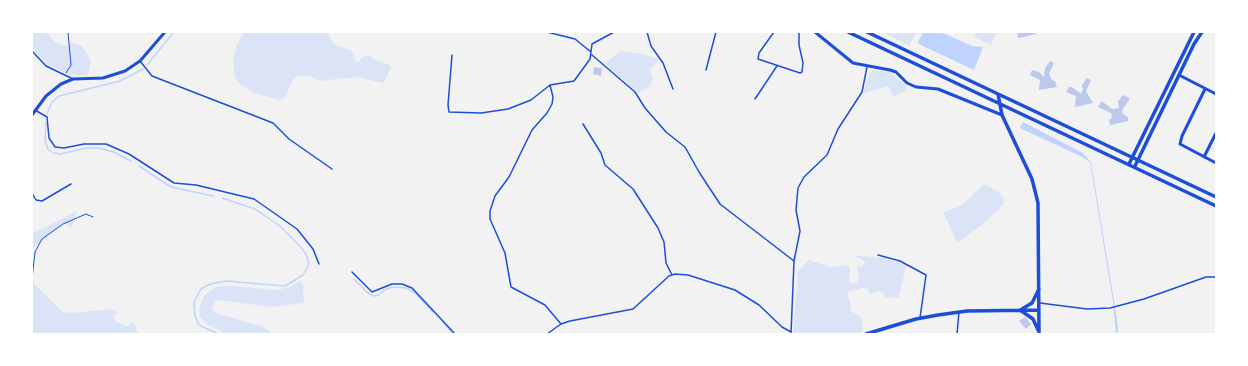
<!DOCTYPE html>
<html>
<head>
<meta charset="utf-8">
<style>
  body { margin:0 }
  #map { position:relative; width:1248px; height:366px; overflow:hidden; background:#f2f2f2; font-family:"Varela Round",sans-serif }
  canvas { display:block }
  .frame { position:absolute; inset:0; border:33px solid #fff; pointer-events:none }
</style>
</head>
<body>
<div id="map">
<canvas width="1248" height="366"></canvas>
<div class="frame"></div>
</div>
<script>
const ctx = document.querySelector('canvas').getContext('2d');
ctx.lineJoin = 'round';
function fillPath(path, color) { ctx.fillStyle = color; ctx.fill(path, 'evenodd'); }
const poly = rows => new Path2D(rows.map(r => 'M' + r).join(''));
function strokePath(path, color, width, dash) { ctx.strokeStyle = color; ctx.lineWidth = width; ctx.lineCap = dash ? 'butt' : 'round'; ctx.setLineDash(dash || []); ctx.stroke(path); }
fillPath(poly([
  [32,32,46,32,55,42,64,46,74,43,82,46,91,61,88,76,69,74,48,65,34,50,32,45],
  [244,32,329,32,329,36,334,44,352,51,356,62,358,62,364,56,369,55,377,61,390,65,391,67,384,83,356,77,320,81,309,76,298,76,293,80,285,97,280,100,276,99,254,93,241,85,235,78,233,59,237,45],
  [882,32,916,32,909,46],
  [976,32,997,32,991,45,974,37],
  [621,51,643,54,658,59,658,62,650,69,653,79,648,88,638,93,607,65,606,62],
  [871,70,890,72,905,85,907,90,894,97,888,86,863,93],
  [984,184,999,192,1004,199,1003,205,982,225,957,243,943,212,961,206],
  [77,211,71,229,68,225,64,224,41,241,33,249,32,253,32,234],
  [852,255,884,258,906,265,899,297,886,298,883,292,879,291,870,294,867,287,849,291,847,294,850,301,851,311,861,317,863,331,853,334,793,334,798,271,809,260,830,267,848,265,850,268,849,280,851,283,857,284,859,278,857,267,863,266,865,263,862,259],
  [32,278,35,285,63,312,71,313,112,309,117,312,113,317,116,322,127,326,134,322,138,334,32,334],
  [300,281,303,285,304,303,271,307,220,300,215,302,212,307,215,313,261,326,274,334,226,334,206,324,199,315,200,306,204,296,216,287,232,286,276,290,290,287]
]), '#dbe4f7');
fillPath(poly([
  [923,32,941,32,972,46,983,47,974,70,919,44,918,42],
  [1023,122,1083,153,1091,162,1117,319,1118,334,1116,334,1113,301,1090,162,1080,156,1020,128]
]), '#bfd3fe');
strokePath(poly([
  [147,65,174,32],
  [47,114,52,102,59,96,120,81,143,69],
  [46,123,45,141,48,149,53,153,60,154,86,148,99,148,114,152,131,161],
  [139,166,171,187,213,196],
  [354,279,368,293,373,296,379,295,384,290,392,287,407,288,415,293,433,312],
  [443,322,453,334],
  [218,334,199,325,195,316,194,302,201,289,210,284,226,281,285,286,303,275,309,264,306,254,300,246,280,226,255,209,222,198]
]), '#bfd3fe', 1.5);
fillPath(poly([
  [1018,32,1036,32,1036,34,1020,38,1017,37],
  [1050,61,1054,63,1049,74,1052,80,1055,81,1057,87,1039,90,1040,80,1030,75,1032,70,1039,72,1044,77,1045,68],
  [594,67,602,68,601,76,593,74],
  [1087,78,1091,80,1086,91,1093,103,1075,107,1076,96,1066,92,1069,87,1072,87,1081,94,1083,89,1082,85],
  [1123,95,1129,98,1129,100,1122,110,1123,114,1128,117,1128,121,1110,125,1109,120,1112,118,1111,113,1098,107,1101,102,1103,102,1112,109,1119,108,1118,101],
  [1025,317,1031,324,1026,329,1019,321]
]), '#bdc9ec');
strokePath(poly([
  [66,73,71,65,68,32],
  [32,279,35,252,42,239,63,224,86,214,93,217]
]), '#1d4ed8', 1);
strokePath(poly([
  [547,32,575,39,591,52],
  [614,32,592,44,590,59,574,81,550,85,553,97,552,104,547,113,532,130,509,177,495,196,490,211,490,219,505,253,511,287,545,305,561,324,570,321,633,309,669,276,675,274,688,275,735,290,759,305,782,327,791,332],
  [647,32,651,46,663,63,673,89],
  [774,32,759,53,758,59,800,73,802,72,803,63,799,45,799,32],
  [32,51,46,66,73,79],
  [452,55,448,105,449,112,481,113,508,109,531,100,550,85],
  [592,55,635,92,645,108,666,132,685,147,699,172,720,204,794,261],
  [140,61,152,76,273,123,289,139,332,169],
  [706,70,716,32],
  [755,99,777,66],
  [35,110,47,117,49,138,55,147,64,148,84,144,106,144,129,154,174,183,196,185,254,199,297,229,313,249,319,264],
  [583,124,601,153,605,165,633,189,658,228,664,242,666,263,672,275],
  [32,193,36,200,42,201,71,184],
  [878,255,900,261,926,275,920,318],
  [352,272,372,292,392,284,402,284,412,288,455,334],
  [1040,303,1087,309,1110,308,1144,299,1206,277,1216,277],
  [547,334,561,324],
  [791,334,794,261,800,231,796,210,798,188,804,177,827,155,838,129,862,92,867,67],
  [957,334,959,312]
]), '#1d4ed8', 1.5);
strokePath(poly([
  [815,32,853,63,890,70,896,72,907,83,916,87,938,89,1002,115],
  [1179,75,1216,94],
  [1205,89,1182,136,1180,144,1216,163],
  [32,115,46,96,61,84,73,79,103,78,125,71,140,61,165,32],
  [1204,157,1216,133]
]), '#1d4ed8', 3);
strokePath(poly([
  [848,32,1216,206],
  [867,32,1216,197],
  [998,94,1002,115,1032,179,1038,203,1039,334],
  [1129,164,1194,32],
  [1135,166,1194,44,1202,32],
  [1022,309,1032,303,1039,289],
  [1020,310,1033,319,1039,332],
  [866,334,916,319,938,315,967,311,1039,310]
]), '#1d4ed8', 3.5);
</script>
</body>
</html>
